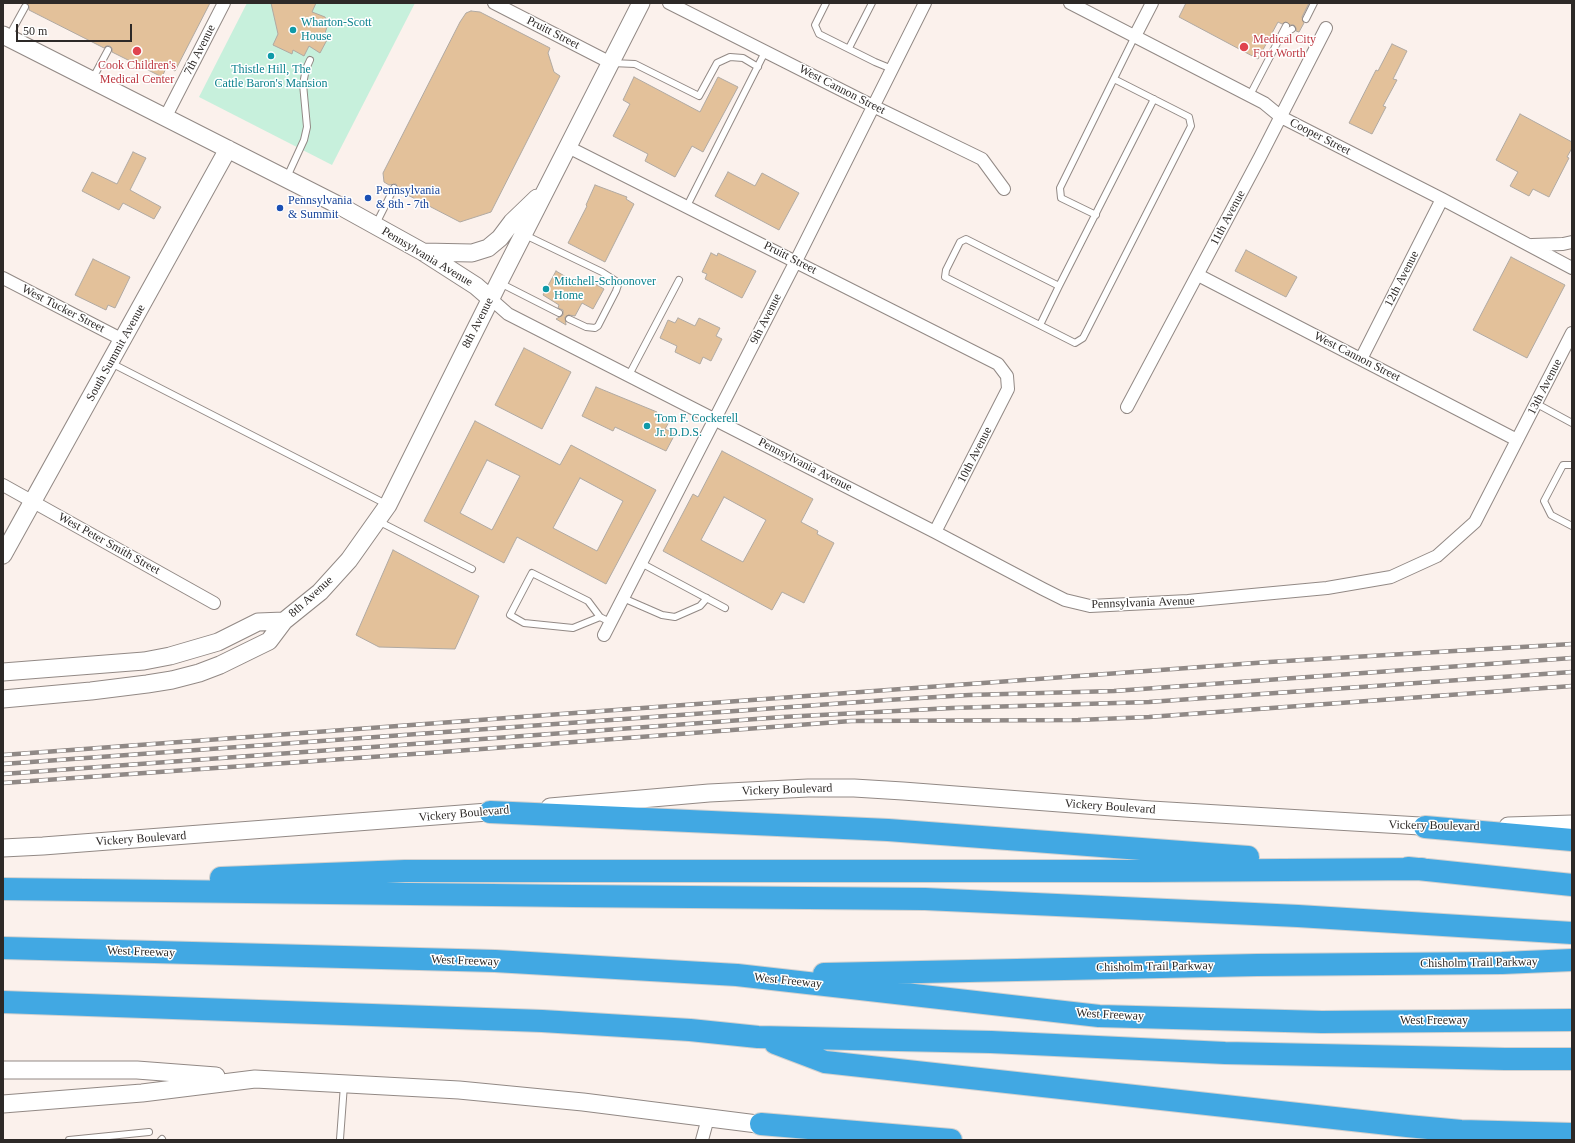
<!DOCTYPE html>
<html>
<head>
<meta charset="utf-8">
<style>
  body { margin:0 }
  #map { position:relative; width:1575px; height:1143px; overflow:hidden; background:#fbf1ec; font-family:Georgia,serif }
  canvas { display:block }
  .frame { position:absolute; inset:0; border:4px solid #2d2927; pointer-events:none }
  .scale { position:absolute; left:16px; top:24px; width:116px; height:18px; box-sizing:border-box; border:2px solid #2d2927; border-top:0; padding-left:5px; font-size:12px; line-height:14px; white-space:nowrap; color:#2d2927; -webkit-text-stroke:3px #fff; paint-order:stroke }
</style>
</head>
<body>
<div id="map">
<canvas width="1575" height="1143"></canvas>
<div class="frame"></div>
<div class="scale">50 m</div>
</div>
<script>
const ctx = document.querySelector('canvas').getContext('2d');
ctx.lineJoin = 'round';
function fillPath(path, color) { ctx.fillStyle = color; ctx.fill(path, 'evenodd'); }
const poly = rows => new Path2D(rows.map(r => 'M' + r).join(''));
function strokePath(path, color, width, dash) { ctx.strokeStyle = color; ctx.lineWidth = width; ctx.lineCap = dash ? 'butt' : 'round'; ctx.setLineDash(dash || []); ctx.stroke(path); }
function drawText(font, color, halo, rows, align = 'center') {
  ctx.font = font + ' Georgia,serif'; ctx.lineWidth = 3; ctx.setLineDash([]); ctx.textBaseline = 'middle'; ctx.strokeStyle = halo; ctx.fillStyle = color; for (const [text, x, y, turn = 0] of rows) {
    ctx.save(); ctx.translate(x, y); ctx.rotate((+turn || 0) * Math.PI / 180); ctx.textAlign = isNaN(turn) ? turn : align; if (halo) ctx.strokeText(text, 0, 0); ctx.fillText(text, 0, 0); ctx.restore();
  }
}
fillPath(poly([
  [247,3,415,3,332,165,199,97]
]), '#c7f0dc');
const building = poly([
  [27,3,210,3,175,71,167,66,162,77,112,52,112,48,110,46,106,46,104,48,29,10,29,7,27,3],
  [271,3,316,3,312,12,325,17,328,24,324,36,328,38,320,53,309,46,304,56,293,50,292,54,273,45,278,34,271,3],
  [1186,3,1309,3,1302,17,1304,23,1299,32,1296,31,1296,28,1294,25,1290,25,1286,22,1282,24,1278,22,1258,59,1179,17,1186,3],
  [471,11,480,12,550,48,548,53,554,72,560,76,491,212,460,222,398,190,396,184,389,185,384,182,383,173,460,22,466,13,471,11],
  [1392,44,1407,51,1393,79,1397,80,1383,106,1386,107,1372,134,1349,123,1376,70,1378,71,1392,44],
  [634,77,700,112,718,77,738,87,703,152,692,146,675,177,645,161,648,154,613,136,630,104,623,100,634,77],
  [1520,114,1572,142,1572,148,1567,157,1569,158,1549,197,1533,189,1529,196,1510,186,1518,172,1496,160,1520,114],
  [133,152,146,158,130,190,161,207,154,219,123,203,119,210,82,191,92,172,117,184,133,152],
  [728,172,755,186,762,173,799,193,779,230,715,196,728,172],
  [595,185,627,197,626,199,634,204,605,262,568,243,587,206,586,205,595,185],
  [1246,250,1297,277,1286,297,1235,271,1246,250],
  [711,253,717,256,718,253,756,271,742,298,705,279,707,274,702,272,711,253],
  [1511,257,1565,285,1527,358,1473,330,1511,257],
  [93,259,130,277,115,308,108,305,106,310,75,295,93,259],
  [556,271,573,281,575,278,588,285,590,281,604,289,593,309,582,303,575,316,569,315,565,317,566,325,556,319,563,315,563,310,558,308,559,305,543,295,556,271],
  [678,318,695,326,699,318,720,328,716,336,722,339,711,361,703,357,700,364,675,352,677,346,660,338,668,320,675,323,678,318],
  [524,348,571,372,542,429,495,405,524,348],
  [596,387,657,412,655,416,669,422,665,429,675,434,666,451,615,427,613,431,582,416,596,387],
  [475,421,560,465,571,445,656,490,606,584,517,537,504,563,424,521,475,421],
  [487,460,520,476,492,530,460,513,487,460],
  [580,478,623,501,597,551,553,528,580,478],
  [722,451,813,499,801,522,818,531,817,534,834,543,804,603,782,592,772,610,663,551,693,494,698,497,722,451],
  [724,497,766,520,743,562,701,540,724,497],
  [393,550,479,596,455,649,379,647,356,635,393,550]
]);
fillPath(building, '#e3c19a');
strokePath(building, '#b0a9a2', 1);
const lane = poly([
  [826,3,815,25,819,34,875,62,892,69],
  [1306,19,1314,3],
  [9,36,25,7],
  [1281,36,1292,29],
  [849,48,872,3],
  [612,63,635,64,699,96,717,63,730,57,743,58,758,67],
  [93,78,108,50],
  [1250,95,1286,26],
  [287,177,304,140,307,127,303,84,306,69,310,60],
  [687,206,765,52],
  [1096,215,1061,198,1060,188,1135,36],
  [376,224,394,188],
  [525,235,602,272,616,281,618,285,616,291,598,326,595,328,586,327,569,319],
  [500,283,559,313],
  [1059,286,966,239,960,242,946,270,945,277,1075,343,1083,338,1191,126,1189,117,1114,79],
  [1040,325,1059,286,1154,99],
  [111,363,386,504],
  [629,375,679,280],
  [1537,404,1572,423],
  [1572,465,1563,465,1544,501,1551,515,1572,526],
  [378,521,472,569],
  [641,563,725,608],
  [623,598,662,615,675,617,700,606,707,598],
  [600,617,573,628,524,623,510,615,532,573,588,601,600,617,610,622],
  [340,1139,344,1085],
  [69,1140,149,1132],
  [161,1140,162,1139]
]);
const street = poly([
  [494,3,611,63],
  [669,3,873,106,982,159,1004,189],
  [1070,3,1264,103,1281,117,1442,199,1572,268],
  [1135,36,1152,3],
  [165,118,224,3],
  [568,147,998,364,1007,376,1008,389,935,532],
  [1532,245,1563,244,1572,242],
  [1198,275,1517,440],
  [3,278,123,340],
  [491,299,508,314,935,532,1043,589,1065,600,1090,606,1188,601,1327,588,1391,577,1437,556,1475,522,1572,333],
  [1361,359,1442,199],
  [1127,407,1260,157,1326,28],
  [3,485,214,603],
  [604,635,796,261,925,3],
  [702,1140,708,1118]
]);
const secondary = poly([
  [3,35,340,206,423,252,476,286,491,299],
  [423,252,472,253,488,248,500,238,512,222,537,198],
  [3,555,228,149],
  [3,672,144,661,170,656,218,642,258,622,284,621],
  [3,699,91,691,147,684,172,680,199,673,220,665,269,641,284,621,320,592,349,560,388,505,499,282,641,3],
  [550,807,709,793,808,788,854,788,903,791,1151,810,1437,827],
  [1508,826,1572,824],
  [3,848,43,846,501,811],
  [3,1070,137,1070,216,1076],
  [3,1104,142,1093,255,1079,459,1090,583,1102,773,1126]
]);
const highway = poly([
  [490,812,888,830,1248,857],
  [1425,827,1572,840],
  [1408,868,1572,885],
  [221,878,405,871,1146,871,1422,869],
  [3,889,573,896,925,899,1298,916,1572,933],
  [3,948,495,961,737,975,1099,1016,1322,1022,1572,1020],
  [824,974,1257,965,1502,963,1572,960],
  [3,1002,542,1021,690,1030,758,1037,991,1042,1225,1053,1505,1059,1572,1059],
  [775,1043,825,1062,1407,1126,1461,1131,1572,1134],
  [761,1124,951,1140]
]);
strokePath(lane, '#928985', 8);
strokePath(street, '#928985', 14);
strokePath(secondary, '#928985', 19);
strokePath(highway, '#d1d0cf', 24);
strokePath(lane, '#fff', 6);
strokePath(street, '#fff', 12);
strokePath(secondary, '#fff', 17);
strokePath(highway, '#41a8e3', 22);
const rail = poly([
  [3,755,1269,662,1572,644],
  [3,764,887,700,969,695,1114,691,1572,658],
  [3,774,783,717,952,708,1149,702,1572,672],
  [3,783,442,752,851,721,1078,720,1149,717,1572,686]
]);
strokePath(rail, '#908986', 4.5);
strokePath(rail, '#fff', 3, [9]);
for (const [x, y, r, color] of [
  [293,30,4,"#0f9aa8"],
  [1244,47,5,"#e0444e"],
  [137,51,5,"#e0444e"],
  [271,56,4,"#0f9aa8"],
  [368,198,4,"#1a4fb4"],
  [280,208,4,"#1a4fb4"],
  [546,289,4,"#0f9aa8"],
  [647,426,4,"#0f9aa8"]
]) { const dot = new Path2D(); dot.arc(x, y, r, 0, 2 * Math.PI); ctx.fillStyle = color; ctx.fill(dot); strokePath(dot, '#fff', 1.5); }
drawText('12px', '#0d838f', '#fff', [
  ["Wharton-Scott",301,23],
  ["House",301,37],
  ["Thistle Hill, The",271,70,"center"],
  ["Cattle Baron's Mansion",271,84,"center"],
  ["Mitchell-Schoonover",554,282],
  ["Home",554,296],
  ["Tom F. Cockerell",655,419],
  ["Jr. D.D.S.",655,433]
], 'left');
drawText('12px', '#2d2927', '#fff', [
  ["Pruitt Street",553,33,27],
  ["7th Avenue",200,50,-63],
  ["West Cannon Street",842,90,27],
  ["Cooper Street",1320,137,27],
  ["11th Avenue",1228,218,-62],
  ["Pennsylvania Avenue",427,257,31],
  ["Pruitt Street",790,258,27],
  ["12th Avenue",1402,279,-63],
  ["West Tucker Street",63,309,27],
  ["9th Avenue",766,319,-63],
  ["8th Avenue",478,323,-63],
  ["South Summit Avenue",116,353,-61],
  ["West Cannon Street",1357,357,27],
  ["13th Avenue",1545,387,-63],
  ["10th Avenue",975,455,-63],
  ["Pennsylvania Avenue",805,465,27],
  ["West Peter Smith Street",109,544,29],
  ["8th Avenue",311,597,-42],
  ["Pennsylvania Avenue",1143,603,-2],
  ["Vickery Boulevard",787,790,-2],
  ["Vickery Boulevard",1110,807,4],
  ["Vickery Boulevard",464,814,-5],
  ["Vickery Boulevard",1434,826,1],
  ["Vickery Boulevard",141,839,-4],
  ["West Freeway",141,952,2],
  ["West Freeway",465,961,2],
  ["Chisholm Trail Parkway",1479,963,-1],
  ["Chisholm Trail Parkway",1155,967,-1],
  ["West Freeway",788,981,6],
  ["West Freeway",1110,1015,3],
  ["West Freeway",1434,1021]
]);
drawText('12px', '#be3a42', '#fff', [
  ["Medical City",1253,40],
  ["Fort Worth",1253,54],
  ["Cook Children's",137,66,"center"],
  ["Medical Center",137,80,"center"]
], 'left');
drawText('12px', '#164399', '#fff', [
  ["Pennsylvania",376,191],
  ["& 8th - 7th",376,205],
  ["Pennsylvania",288,201],
  ["& Summit",288,215]
], 'left');
</script>
</body>
</html>
